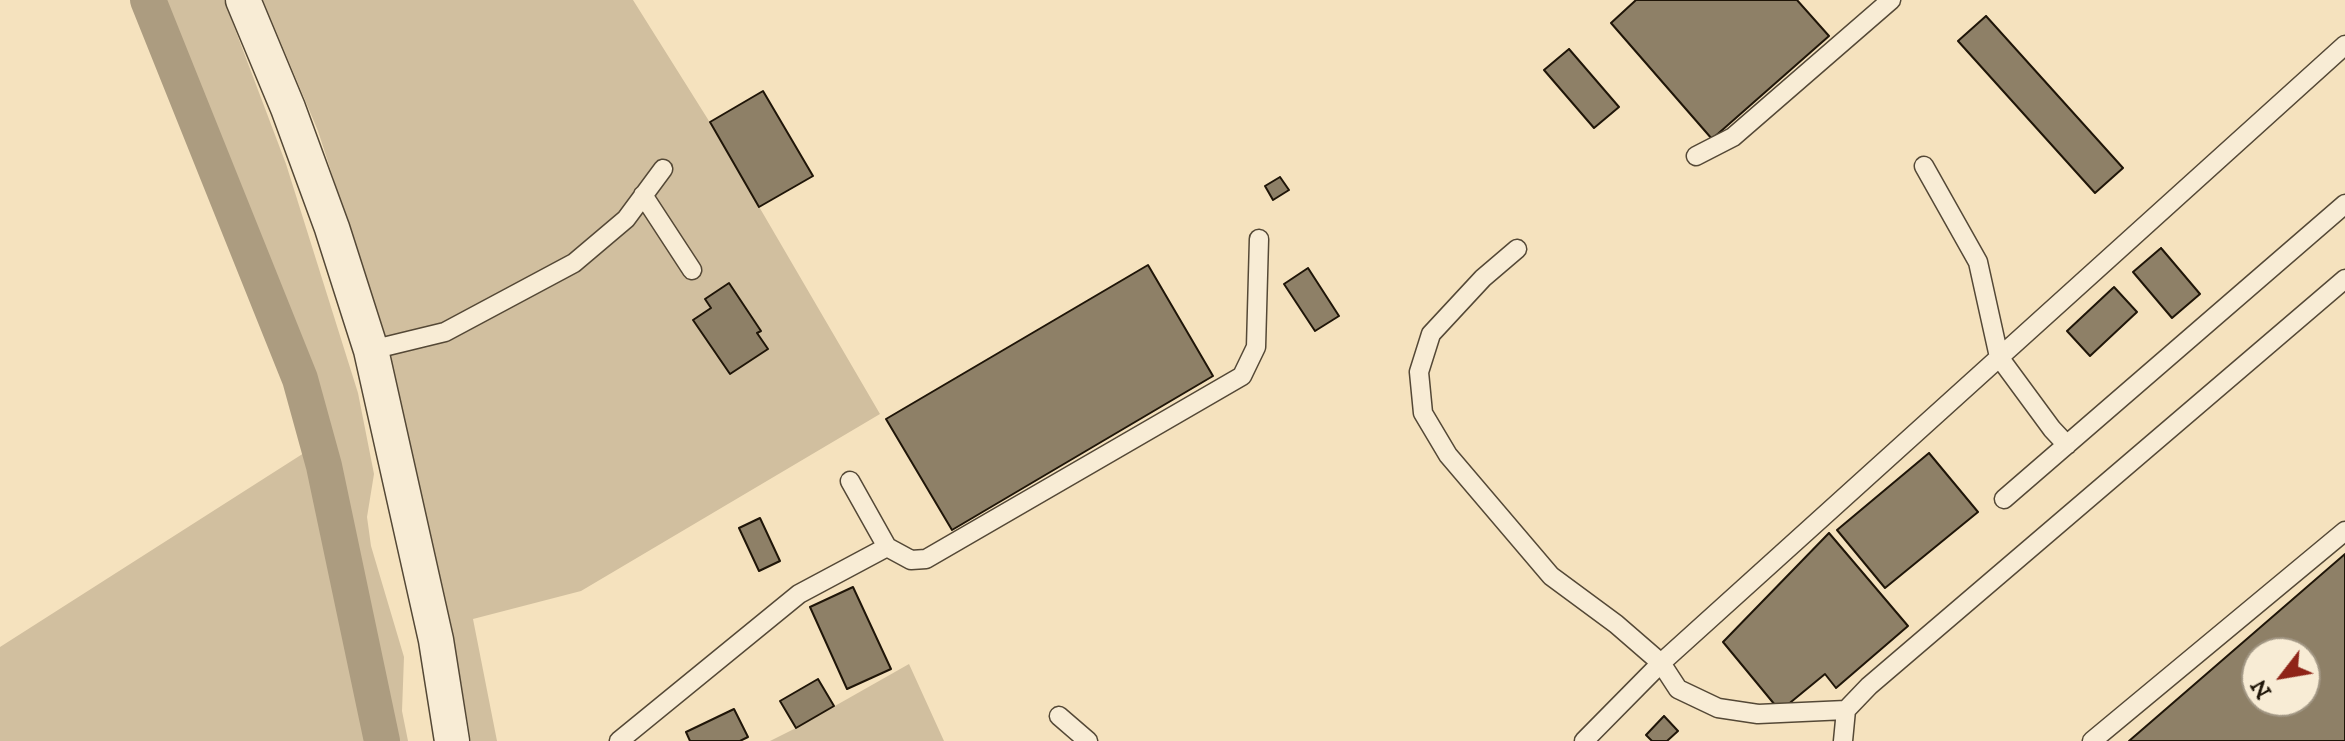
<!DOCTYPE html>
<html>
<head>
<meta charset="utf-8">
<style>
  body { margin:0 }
  #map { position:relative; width:2345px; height:741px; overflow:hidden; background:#f5e2be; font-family:"IM FELL DW Pica",serif }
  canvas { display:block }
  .north { position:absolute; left:2241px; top:637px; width:80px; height:80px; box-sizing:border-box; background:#f8ecd5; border:2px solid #a19683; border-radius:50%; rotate:239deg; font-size:22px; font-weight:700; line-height:32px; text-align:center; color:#1f1508 }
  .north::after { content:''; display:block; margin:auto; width:28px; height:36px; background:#8f2418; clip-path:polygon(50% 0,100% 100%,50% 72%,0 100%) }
</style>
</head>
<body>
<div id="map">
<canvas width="2345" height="741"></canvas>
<div class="north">N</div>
</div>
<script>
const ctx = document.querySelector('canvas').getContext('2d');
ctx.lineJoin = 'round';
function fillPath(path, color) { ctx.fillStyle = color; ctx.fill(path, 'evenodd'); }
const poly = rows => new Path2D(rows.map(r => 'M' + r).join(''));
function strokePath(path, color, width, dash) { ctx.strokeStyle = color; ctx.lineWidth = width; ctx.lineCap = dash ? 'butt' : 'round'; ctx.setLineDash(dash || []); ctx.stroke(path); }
fillPath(poly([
  [163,0,224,0,286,164,358,393,374,474,367,517,371,546,404,657,402,711,408,741,392,741,314,378],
  [263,0,633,0,709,121,880,414,581,591,473,619,497,741,471,741,451,624,387,344,318,131],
  [304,453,373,741,0,741,0,647],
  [909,664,944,741,770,741,796,728]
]), '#d1bf9f');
strokePath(poly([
  [148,0,300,379,324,466,382,741]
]), '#ac9c80', 36);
const building = poly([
  [1636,0,1797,0,1829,36,1712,139,1611,23,1636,0],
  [1986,16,2123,168,2095,193,1958,41,1986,16],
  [1569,49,1619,107,1594,128,1544,70,1569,49],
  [763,91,813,176,759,207,710,122,763,91],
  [1280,177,1289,190,1273,200,1265,186,1280,177],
  [2161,248,2200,294,2172,318,2133,272,2161,248],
  [1148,265,1213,376,952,530,886,419,1148,265],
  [1308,268,1339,316,1315,331,1284,284,1308,268],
  [729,283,761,331,757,333,768,349,730,374,693,320,711,308,705,299,729,283],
  [2114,287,2137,312,2090,356,2067,331,2114,287],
  [1929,453,1978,512,1885,588,1837,530,1929,453],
  [760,518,780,561,759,571,739,528,760,518],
  [1829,533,1908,626,1836,688,1825,674,1780,711,1723,642,1829,533],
  [2345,554,2345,741,2129,741,2345,554],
  [2257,653,2305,653,2305,701,2257,701,2257,653],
  [853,587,891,669,847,689,810,607,853,587],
  [818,679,834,706,796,728,780,701,818,679],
  [734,709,748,737,740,741,690,741,686,732,734,709],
  [1664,716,1678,731,1667,741,1652,741,1646,735,1664,716]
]);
fillPath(building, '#8e8067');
strokePath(building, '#1f1508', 2);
const service = poly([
  [1696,156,1733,137,1891,0],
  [1924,166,1978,262,1999,357,2052,429,2067,445],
  [643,195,692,270],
  [1517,249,1483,278,1431,334,1419,372,1423,413,1448,455,1551,576,1616,624,1661,663,1678,689,1718,708,1758,714,1846,710],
  [371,350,445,332,574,263,626,219,663,169],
  [850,481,887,547,911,560,926,559,1242,376,1256,347,1259,239],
  [2004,499,2345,204],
  [1059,716,1088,741],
  [619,741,799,594,887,547],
  [1584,741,1661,663,2345,45],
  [1843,741,1846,710,1869,686,2345,279],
  [2092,741,2345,531]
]);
const minor = poly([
  [243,0,288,108,332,228,371,350,436,640,452,741]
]);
strokePath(service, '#544836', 21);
strokePath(minor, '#544836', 37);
strokePath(service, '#f8ecd5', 18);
strokePath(minor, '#f8ecd5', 34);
</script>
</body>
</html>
